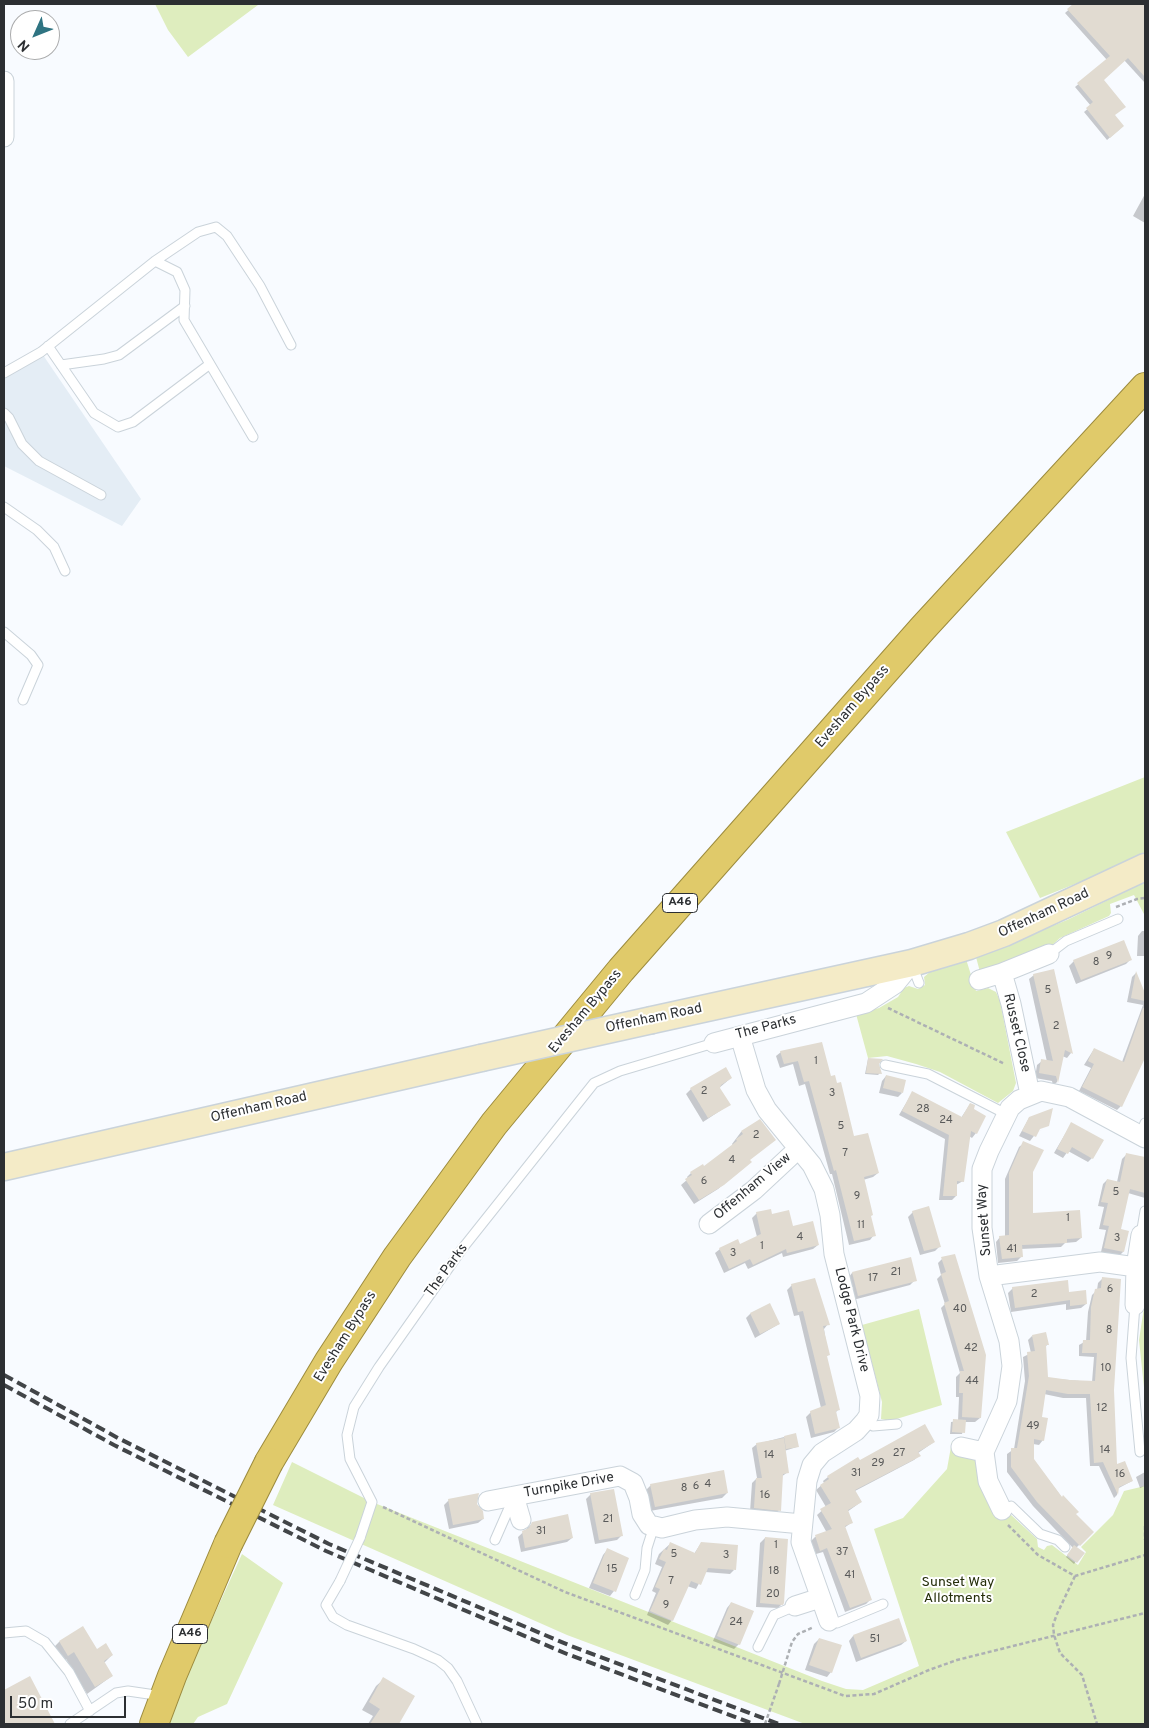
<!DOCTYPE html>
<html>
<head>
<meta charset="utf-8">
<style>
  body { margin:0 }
  #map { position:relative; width:1149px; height:1728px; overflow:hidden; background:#f8fbff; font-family:Overpass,sans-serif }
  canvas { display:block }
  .frame { position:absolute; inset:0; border:5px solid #2c2f32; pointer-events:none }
  .north { position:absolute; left:10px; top:10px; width:50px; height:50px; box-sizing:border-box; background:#fff; border:1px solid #abacad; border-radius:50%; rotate:226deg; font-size:14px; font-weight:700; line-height:20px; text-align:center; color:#2c2f32 }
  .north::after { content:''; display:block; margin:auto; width:18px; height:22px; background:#2f7482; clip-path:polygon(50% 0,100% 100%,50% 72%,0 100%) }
  .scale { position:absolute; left:10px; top:1696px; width:116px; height:22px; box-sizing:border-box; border:2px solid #2c2f32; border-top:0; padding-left:6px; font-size:15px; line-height:18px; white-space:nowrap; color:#2c2f32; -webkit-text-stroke:4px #fff; paint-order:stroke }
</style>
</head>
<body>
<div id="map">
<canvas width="1149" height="1728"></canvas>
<div class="frame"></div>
<div class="north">N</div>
<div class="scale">50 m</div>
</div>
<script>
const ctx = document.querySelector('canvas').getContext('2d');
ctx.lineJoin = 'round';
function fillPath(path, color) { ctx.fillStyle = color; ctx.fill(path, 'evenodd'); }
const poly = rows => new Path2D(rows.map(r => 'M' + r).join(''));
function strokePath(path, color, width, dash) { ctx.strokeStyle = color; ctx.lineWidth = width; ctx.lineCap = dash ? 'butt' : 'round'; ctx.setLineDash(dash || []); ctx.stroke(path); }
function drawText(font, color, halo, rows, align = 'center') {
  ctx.font = font + ' Overpass,sans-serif'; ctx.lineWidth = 4; ctx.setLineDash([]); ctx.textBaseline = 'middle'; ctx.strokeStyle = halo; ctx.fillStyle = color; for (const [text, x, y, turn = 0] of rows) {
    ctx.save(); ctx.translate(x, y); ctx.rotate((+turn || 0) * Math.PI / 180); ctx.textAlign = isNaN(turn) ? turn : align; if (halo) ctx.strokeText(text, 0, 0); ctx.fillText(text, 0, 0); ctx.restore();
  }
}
fillPath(poly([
  [43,355,141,499,122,526,4,466,4,377]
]), '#e4edf5');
fillPath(poly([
  [155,4,258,4,258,5,188,57,168,30],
  [1145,777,1145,856,1040,898,1006,832],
  [1145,882,1145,916,1134,895,1110,904,1111,913,1109,916,1060,938,1050,947,980,972,976,957,1067,920],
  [966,959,976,991,988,988,996,992,1000,1001,1016,1083,1013,1091,998,1103,940,1072,916,1064,887,1056,868,1058,856,1014,879,1008,898,997,904,988,909,986,918,989,925,985,924,977,931,971],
  [1145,1301,1145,1397,1139,1340],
  [919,1309,942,1405,890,1421,881,1419,882,1402,862,1325],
  [952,1441,959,1454,973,1457,978,1462,983,1489,997,1519,1010,1514,1037,1539,1038,1547,1044,1550,1047,1546,1052,1545,1078,1565,1086,1552,1081,1547,1113,1515,1124,1491,1145,1486,1145,1724,805,1724,567,1635,273,1505,292,1462,372,1502,822,1681,846,1689,863,1690,919,1666,874,1529,903,1518,947,1469],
  [242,1554,283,1583,227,1704,198,1717,193,1724,168,1724,173,1705]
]), '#deedbe');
fillPath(poly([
  [1075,4,1145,4,1145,83,1124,60,1102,80,1120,129,1107,140,1084,112,1091,106,1075,87,1107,60,1065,13],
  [1145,194,1145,223,1133,216],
  [1142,931,1145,931,1145,956,1137,956,1138,936],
  [1130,960,1126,964,1076,984,1069,966,1074,961],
  [1053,970,1071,1053,1067,1058,1062,1056,1057,1082,1053,1086,1052,1081,1035,1078,1037,1065,1042,1061,1047,1062,1029,979,1034,975],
  [1136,973,1145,997,1145,1060,1143,1059,1121,1106,1117,1110,1079,1091,1091,1068,1084,1065,1094,1049,1122,1062,1143,1005,1127,1002,1132,977],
  [781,1052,830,1078,853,1138,878,1173,873,1177,863,1180,874,1235,870,1240,849,1245,832,1174,830,1174,805,1084,799,1086,793,1064,780,1068,776,1056],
  [868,1059,877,1064,880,1073,878,1075,865,1074],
  [886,1076,902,1093,898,1097,879,1093,882,1081],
  [731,1078,719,1088,729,1105,703,1122,686,1094,691,1089],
  [912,1093,961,1118,970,1104,976,1133,972,1138,969,1136,963,1181,956,1185,956,1196,952,1200,939,1200,945,1139,899,1115],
  [1029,1118,1048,1125,1034,1131,1035,1133,1044,1129,1037,1132,1030,1141,1019,1136],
  [760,1121,745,1167,718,1189,694,1204,681,1185,688,1179,687,1177,691,1173,703,1168,733,1146,732,1144,741,1132],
  [1071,1124,1092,1158,1088,1162,1068,1151,1063,1158,1054,1153],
  [1024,1143,1032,1172,1032,1215,1081,1238,1076,1242,1065,1243,1061,1247,1021,1249,1022,1256,1017,1261,998,1263,996,1242,1000,1237,1005,1237,1005,1179,1019,1147],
  [1126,1155,1139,1178,1145,1179,1145,1198,1128,1193,1119,1230,1123,1252,1119,1256,1101,1252,1106,1230,1099,1229,1104,1207,1098,1206,1103,1184,1107,1180,1117,1182,1122,1159],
  [913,1212,940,1246,935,1251,920,1255,908,1217],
  [757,1213,771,1216,818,1245,813,1249,783,1257,782,1253,748,1269,745,1263,724,1273,715,1253,720,1249,740,1245,757,1237,752,1218],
  [954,1255,980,1418,975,1422,965,1422,962,1434,950,1434,951,1422,958,1421,959,1397,956,1397,956,1377,960,1373,941,1308,945,1304,937,1279,941,1275,938,1263,942,1259],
  [852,1273,915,1280,910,1285,853,1300,848,1278],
  [1102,1279,1116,1466,1132,1481,1117,1489,1117,1495,1114,1498,1099,1466,1090,1466,1086,1398,1063,1398,1044,1394,1040,1418,1043,1440,1039,1445,1033,1444,1033,1459,1075,1515,1092,1532,1076,1548,1083,1553,1074,1564,1066,1557,1073,1548,1033,1506,1007,1472,1007,1454,1014,1449,1025,1381,1023,1357,1031,1353,1028,1340,1032,1336,1048,1344,1045,1347,1047,1378,1092,1382,1094,1357,1079,1356,1079,1345,1086,1341,1088,1312,1092,1295,1097,1290,1098,1283],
  [792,1285,828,1324,824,1329,828,1355,826,1357,839,1409,835,1413,839,1427,834,1432,811,1438,806,1417,811,1412,821,1408,799,1315,794,1316,787,1290],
  [1013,1288,1068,1293,1086,1304,1081,1308,1066,1310,1066,1304,1011,1312,1008,1293],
  [770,1305,779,1324,755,1338,746,1318,750,1314],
  [784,1437,797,1447,784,1451,788,1472,781,1477,779,1510,775,1515,750,1512,752,1483,757,1478,752,1448,757,1444],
  [934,1442,918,1453,919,1456,914,1460,855,1491,861,1502,847,1512,851,1523,844,1528,871,1599,866,1604,845,1612,823,1552,816,1554,811,1541,815,1537,827,1533,817,1515,826,1507,816,1490,824,1483,823,1481,828,1477,858,1459,860,1462],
  [1145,1472,1145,1486,1140,1488,1136,1477],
  [651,1485,727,1493,722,1498,650,1511,646,1490],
  [591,1494,622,1535,617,1540,595,1544,586,1499],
  [449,1500,476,1504,483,1519,478,1523,449,1529,444,1505],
  [533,1523,572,1538,567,1542,521,1552,518,1537],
  [765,1538,783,1603,778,1608,756,1607,760,1543],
  [671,1543,694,1554,701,1543,734,1570,730,1574,705,1572,696,1589,687,1586,672,1620,668,1625,647,1615,656,1593,652,1591,662,1567,655,1564,659,1554],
  [607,1550,614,1591,610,1596,589,1588,603,1555],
  [731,1603,739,1644,734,1649,713,1641,727,1608],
  [898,1620,906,1641,901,1645,856,1662,849,1641,853,1636],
  [83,1628,96,1650,112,1655,104,1663,112,1676,87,1694,66,1659,60,1663,52,1649,59,1642],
  [819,1639,831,1672,827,1677,805,1670,814,1644],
  [29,1678,54,1724,4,1724,4,1691],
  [384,1679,414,1697,397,1724,368,1724,373,1716,362,1710,376,1686]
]), '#0003');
fillPath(poly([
  [1073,4,1145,4,1145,77,1128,58,1104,80,1126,107,1115,115,1124,126,1110,138,1086,108,1093,102,1077,83,1110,56,1067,9],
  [1124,940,1132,960,1081,980,1073,960],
  [1054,969,1073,1054,1065,1050,1058,1083,1056,1076,1039,1073,1041,1059,1053,1061,1033,974],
  [1136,971,1145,993,1145,1001,1131,998],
  [1143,1008,1145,1008,1145,1058,1122,1107,1082,1087,1094,1064,1088,1061,1094,1048,1124,1062],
  [822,1042,831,1076,835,1075,837,1083,841,1082,854,1136,868,1133,879,1173,864,1177,873,1215,871,1216,876,1236,854,1241,836,1170,834,1171,809,1081,804,1082,798,1061,784,1064,780,1051],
  [868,1058,883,1059,879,1064,882,1074,866,1073],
  [726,1067,732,1078,721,1085,720,1088,731,1105,708,1118,690,1088],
  [886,1075,906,1080,903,1093,883,1088],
  [912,1091,962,1117,970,1103,975,1105,974,1109,986,1116,977,1134,971,1131,964,1182,957,1181,957,1196,943,1196,949,1135,902,1111],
  [1053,1108,1049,1126,1040,1129,1036,1137,1022,1131,1029,1117],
  [760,1119,776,1140,750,1160,752,1162,724,1185,699,1200,685,1179,692,1175,690,1172,703,1164,704,1166,737,1141,736,1139,743,1134,741,1131],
  [1071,1122,1104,1140,1093,1159,1072,1147,1068,1154,1057,1149],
  [1023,1141,1044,1150,1033,1172,1033,1213,1080,1210,1082,1238,1067,1239,1067,1243,1022,1245,1023,1257,1002,1259,999,1236,1009,1235,1009,1173],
  [1126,1153,1145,1157,1145,1193,1130,1189,1121,1229,1129,1231,1124,1252,1104,1248,1109,1226,1103,1225,1108,1203,1101,1202,1107,1179,1120,1182],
  [929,1206,941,1247,924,1251,912,1211],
  [771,1209,772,1214,789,1210,793,1226,813,1221,819,1245,787,1253,786,1249,753,1265,750,1259,729,1269,719,1248,738,1239,740,1244,761,1234,756,1212],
  [955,1254,986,1355,981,1418,962,1417,963,1393,959,1393,960,1371,964,1371,944,1303,949,1301,941,1274,946,1272,941,1257],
  [911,1257,917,1281,858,1296,852,1272],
  [1102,1277,1121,1279,1114,1390,1117,1464,1125,1461,1133,1481,1119,1487,1118,1495,1103,1462,1094,1463,1090,1394,1068,1394,1046,1390,1042,1417,1048,1418,1044,1441,1034,1439,1034,1459,1062,1497,1063,1495,1079,1512,1076,1514,1094,1532,1080,1546,1037,1502,1011,1467,1011,1448,1017,1448,1019,1437,1029,1376,1027,1352,1035,1351,1032,1335,1046,1332,1049,1345,1046,1345,1048,1377,1070,1380,1095,1381,1097,1353,1082,1353,1083,1340,1090,1340,1091,1307,1095,1289,1101,1288],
  [815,1278,830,1325,823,1326,830,1355,827,1356,840,1410,836,1411,840,1428,815,1434,810,1411,826,1405,803,1311,798,1312,791,1284],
  [1068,1280,1069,1292,1086,1290,1087,1304,1070,1306,1070,1300,1015,1308,1012,1287],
  [770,1303,780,1324,760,1334,750,1313],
  [953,1419,966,1420,965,1433,952,1432],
  [925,1424,935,1442,918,1452,921,1456,855,1490,862,1502,848,1510,853,1523,845,1526,872,1600,850,1608,827,1548,820,1551,815,1535,832,1529,820,1509,831,1503,820,1485,829,1479,827,1476,858,1457,860,1460],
  [796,1433,799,1447,786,1449,784,1436],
  [784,1438,789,1473,783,1474,781,1511,754,1508,756,1478,762,1478,756,1443],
  [724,1470,728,1493,655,1507,650,1484],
  [614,1489,623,1536,599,1540,590,1493],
  [479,1493,477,1504,483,1511,484,1519,453,1525,448,1499],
  [568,1514,573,1538,525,1548,522,1531,529,1528,532,1522],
  [765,1537,788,1539,784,1603,783,1605,760,1603],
  [670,1542,695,1553,701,1542,738,1545,736,1570,708,1568,701,1585,691,1581,673,1621,650,1611,660,1589,655,1587,666,1562,659,1559,664,1549,667,1550],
  [1074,1545,1085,1553,1077,1563,1067,1555],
  [607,1548,629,1558,616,1592,593,1583],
  [731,1602,754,1611,740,1645,717,1636],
  [899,1618,907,1641,861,1658,853,1635],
  [83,1626,97,1649,106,1643,113,1655,104,1661,113,1676,95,1687,74,1652,68,1656,59,1641],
  [819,1638,842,1645,832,1673,809,1665],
  [30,1676,55,1724,4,1724,4,1690],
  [383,1677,415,1696,399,1724,370,1724,380,1709,369,1702]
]), '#e1dbd1');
const service = poly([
  [155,261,177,272,185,290,184,320,253,437],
  [48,346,94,413,118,427,133,422,210,364],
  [61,365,104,359,119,355,185,306],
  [4,373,41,352,155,261,198,232,216,227,227,236,260,286,291,345],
  [4,413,9,418,22,444,39,461,101,495],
  [4,507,37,530,54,547,65,571],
  [4,632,31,655,38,665,23,700],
  [1049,954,1066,941,1118,919],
  [912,965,919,983],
  [885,1065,928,1074,1006,1114],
  [1140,1135,1145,1123],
  [1141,1235,1145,1211],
  [1135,1305,1131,1358,1140,1452],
  [865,1421,873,1426,897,1424],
  [1002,1510,1011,1506,1040,1534,1058,1540,1065,1547],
  [360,1538,372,1502,350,1459,347,1435,354,1407,379,1367,462,1249,594,1083,620,1071,714,1043],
  [495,1540,513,1499],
  [340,1581,326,1605,333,1617,347,1625,414,1649,438,1660,448,1668,457,1681,477,1724],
  [635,1595,645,1570,647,1548,654,1526],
  [829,1621,837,1623,883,1604],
  [4,1633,26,1631,45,1642,69,1672,90,1711],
  [758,1647,774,1615,795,1606],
  [70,1724,116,1693,128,1691,162,1696]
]);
const minor = poly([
  [4,81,4,137],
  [1002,973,1049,954],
  [979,980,1002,973,1011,1004,1030,1094],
  [740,1036,756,1090,767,1110,812,1165,824,1189,830,1215,834,1254,870,1396,869,1415,865,1421,856,1431,822,1453,812,1465,807,1481,801,1542,829,1621],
  [714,1043,866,1003,895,984,912,963],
  [709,1224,754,1190,798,1149],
  [989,1276,1100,1262,1136,1267],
  [1135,1305,1136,1267,1141,1235],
  [961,1447,984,1452],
  [514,1496,521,1520],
  [488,1501,620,1476,633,1483,639,1498,642,1514,649,1525,654,1526,662,1528,695,1520,727,1517,802,1524],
  [1002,1510,988,1481,984,1452,1007,1401,1012,1366,1009,1341,989,1276,982,1228,982,1169,989,1151,1010,1108,1019,1100,1041,1091,1069,1097,1145,1138],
  [795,1606,820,1598]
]);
const secondary = poly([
  [652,1020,912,963,969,946,1004,933,1145,867],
  [4,1167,481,1058]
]);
const trunk = poly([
  [269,1462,329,1361,397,1257,494,1124,621,970,923,628,1145,387],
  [154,1724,172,1676,228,1544]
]);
strokePath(service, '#cad3da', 11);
strokePath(minor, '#cad3da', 21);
strokePath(secondary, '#cad3da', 29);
strokePath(trunk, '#9c8b3e', 30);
strokePath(poly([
  [1116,907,1137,899,1145,898],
  [888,1008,1005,1064],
  [383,1507,565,1592,845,1696,874,1694,929,1670,957,1660,1145,1613],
  [1008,1525,1038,1555,1075,1576,1145,1555],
  [1145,1526,1145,1540],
  [1075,1576,1057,1614,1053,1625,1054,1635,1060,1653,1082,1675,1097,1724],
  [779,1684,792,1642,798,1634,814,1627]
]), '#adb0b4', 2.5, [4, 2.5]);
strokePath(service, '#fff', 9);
strokePath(minor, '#fff', 19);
strokePath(secondary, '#f4ebc7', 26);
strokePath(trunk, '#e0ca6a', 28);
strokePath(poly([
  [4,1375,118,1438,329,1544,571,1646,779,1724],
  [4,1385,114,1445,326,1551,567,1654,754,1724]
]), '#424548', 4, [10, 5]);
const serviceBridge = poly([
  [340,1581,360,1538]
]);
const secondaryBridge = poly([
  [481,1058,652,1020]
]);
const trunkBridge = poly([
  [228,1544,269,1462]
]);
strokePath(serviceBridge, '#cad3da', 11, []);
strokePath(secondaryBridge, '#cad3da', 29, []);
strokePath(trunkBridge, '#9c8b3e', 30, []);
strokePath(poly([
  [765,1724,779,1684]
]), '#adb0b4', 2.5, [4, 2.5]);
strokePath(serviceBridge, '#fff', 9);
strokePath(secondaryBridge, '#f4ebc7', 26);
strokePath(trunkBridge, '#e0ca6a', 28);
drawText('11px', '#595a5a', null, [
  ["9",1109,957],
  ["8",1096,963],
  ["5",1048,991],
  ["2",1056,1027],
  ["1",816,1062],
  ["2",704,1092],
  ["3",832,1094],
  ["28",923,1110],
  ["24",946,1121],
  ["5",841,1127],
  ["2",756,1136],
  ["7",845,1154],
  ["4",732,1161],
  ["6",704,1182],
  ["5",1116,1193],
  ["9",857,1197],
  ["1",1068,1219],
  ["11",861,1226],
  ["4",800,1238],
  ["3",1117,1239],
  ["1",762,1247],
  ["41",1012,1250],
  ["3",733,1254],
  ["21",896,1273],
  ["17",873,1279],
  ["6",1110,1290],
  ["2",1034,1295],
  ["40",960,1310],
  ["8",1109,1331],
  ["42",971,1349],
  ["10",1106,1369],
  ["44",972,1382],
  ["12",1102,1409],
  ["49",1033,1427],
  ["14",1105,1451],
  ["27",899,1454],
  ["14",769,1456],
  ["29",878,1464],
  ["31",856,1474],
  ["16",1120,1475],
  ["4",708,1485],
  ["6",696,1487],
  ["8",684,1489],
  ["16",765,1496],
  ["21",608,1520],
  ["31",541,1532],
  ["1",776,1546],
  ["37",842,1553],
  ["5",674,1555],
  ["3",726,1556],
  ["15",612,1570],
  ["18",774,1572],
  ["41",850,1576],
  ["7",671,1582],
  ["20",773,1595],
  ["9",666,1606],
  ["24",736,1623],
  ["51",875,1640]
]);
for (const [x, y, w] of [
  [680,903,35],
  [190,1634,35]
]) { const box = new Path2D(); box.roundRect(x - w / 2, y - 9.5, w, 19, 4); ctx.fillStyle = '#fff'; ctx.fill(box); strokePath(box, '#2c2f32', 1); }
drawText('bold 12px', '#2c2f32', null, [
  ["A46",680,903],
  ["A46",190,1634]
]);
drawText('14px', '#2c2f32', '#fff', [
  ["Evesham Bypass",853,707,-49],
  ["Offenham Road",1044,914,-25],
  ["Evesham Bypass",586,1012,-50],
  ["Offenham Road",654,1019,-12],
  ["The Parks",766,1028,-15],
  ["Russet Close",1016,1033,77],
  ["Offenham Road",259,1108,-13],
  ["Offenham View",753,1187,-40],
  ["Sunset Way",985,1220,-94],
  ["The Parks",447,1271,-54],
  ["Lodge Park Drive",851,1320,76],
  ["Evesham Bypass",346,1337,-58],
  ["Turnpike Drive",569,1486,-10]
]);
drawText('14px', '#252e0a', '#fff', [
  ["Sunset Way",958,1583],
  ["Allotments",958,1599]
]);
</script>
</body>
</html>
